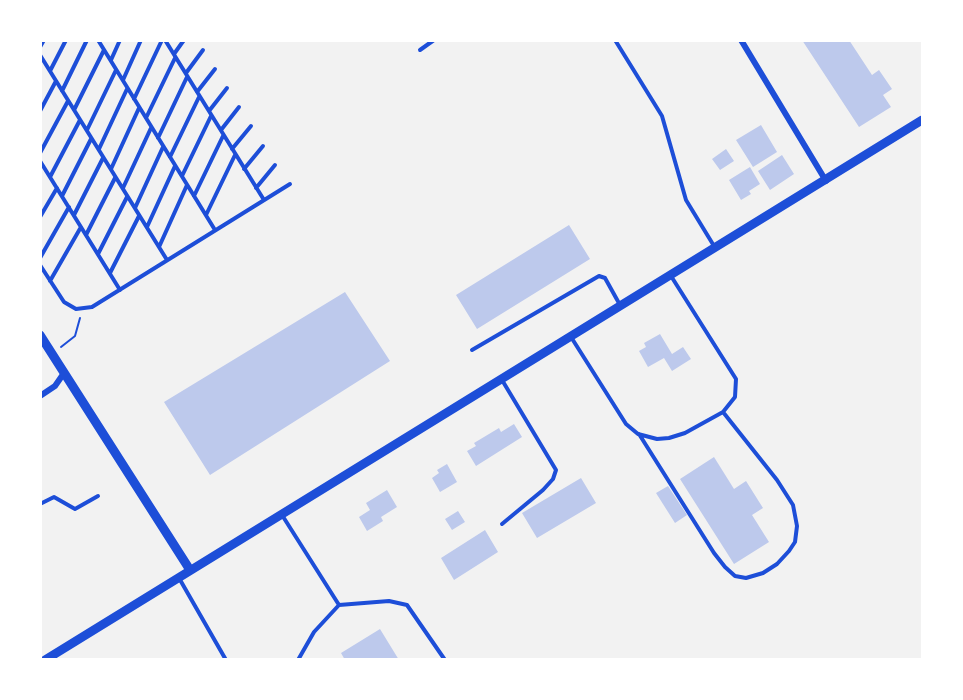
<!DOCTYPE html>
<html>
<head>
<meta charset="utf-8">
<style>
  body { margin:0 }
  #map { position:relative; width:963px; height:700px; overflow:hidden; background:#f2f2f2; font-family:Helvetica,sans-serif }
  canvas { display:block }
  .frame { position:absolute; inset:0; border:42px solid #fff; pointer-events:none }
</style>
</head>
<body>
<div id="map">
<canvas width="963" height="700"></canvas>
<div class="frame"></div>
</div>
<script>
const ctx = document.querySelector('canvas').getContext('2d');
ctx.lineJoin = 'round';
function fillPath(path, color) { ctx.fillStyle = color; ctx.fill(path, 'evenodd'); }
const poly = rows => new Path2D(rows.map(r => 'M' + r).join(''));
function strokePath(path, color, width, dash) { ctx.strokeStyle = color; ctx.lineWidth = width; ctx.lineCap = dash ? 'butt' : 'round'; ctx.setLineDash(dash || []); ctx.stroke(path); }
fillPath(poly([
  [802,40,849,40,872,75,879,70,892,89,883,95,891,107,859,127],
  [761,125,777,152,753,167,736,140],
  [726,149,734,161,720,170,712,159],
  [782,155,794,174,770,190,758,171],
  [750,167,760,184,749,191,751,194,741,200,729,180],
  [569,225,590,259,477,329,456,295],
  [345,292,390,361,210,475,164,402],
  [660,334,672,354,683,347,691,359,672,371,664,358,648,367,639,351,646,347,644,343],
  [514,424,522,437,476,466,467,451,476,446,474,443,499,428,501,432],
  [714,457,734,489,746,481,763,508,752,515,769,542,734,564,680,479],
  [447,464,457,482,440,492,432,478,439,473,437,470],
  [581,478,596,503,537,538,522,513],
  [668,486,687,515,675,523,656,493],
  [387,490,397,507,381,517,383,521,367,531,359,517,370,510,366,503],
  [458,511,465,522,452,530,445,519],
  [485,530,498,552,454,580,441,558],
  [380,629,399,660,345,660,341,653]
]), '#bdc9ec');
strokePath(poly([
  [61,347,75,336,80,318]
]), '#1d4ed8', 2);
strokePath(poly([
  [98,40,215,230],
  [165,40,264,200],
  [615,40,662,116,686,200,714,246],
  [40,47,44,40],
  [420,50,434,40],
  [174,54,184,40],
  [40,55,167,260],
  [111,60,120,40],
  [50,71,66,40],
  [186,73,203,50],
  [123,80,141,40],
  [62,91,87,40],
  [197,92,215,69],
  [134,99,162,40],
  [74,110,104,50],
  [40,111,56,81],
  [209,111,227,88],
  [146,118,175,58],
  [87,130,116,70],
  [221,130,239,107],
  [158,138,187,77],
  [99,149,127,89],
  [232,149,251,126],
  [40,153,68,101],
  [170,157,199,97],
  [40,161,120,290],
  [111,169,139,108],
  [244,169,263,146],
  [182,176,211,116],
  [50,177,80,120],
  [123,188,151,128],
  [256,188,275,165],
  [62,196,91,139],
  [194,196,223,136],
  [135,208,163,147],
  [74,215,103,158],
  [206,215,235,155],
  [40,217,57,188],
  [147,227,175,166],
  [86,235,115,178],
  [159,247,187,185],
  [98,254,127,197],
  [40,258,69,207],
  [40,265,64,302,76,309,92,307,290,184],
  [110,273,139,216],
  [50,281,81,227],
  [571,337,626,424,638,434,657,439,669,438,685,433,723,412,735,397,736,379,671,276],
  [472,350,599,276,605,278,620,305],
  [502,380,556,470,553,479,543,490,502,524],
  [639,434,714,553,725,567,735,576,746,578,763,573,777,564,789,551,795,542,797,526,793,505,777,480,723,412],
  [40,504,54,497,75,509,98,496],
  [282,515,339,605],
  [179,578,226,660],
  [298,660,314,632,339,605,389,601,407,605,445,660]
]), '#1d4ed8', 4);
strokePath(poly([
  [741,40,826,181],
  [40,396,55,386,64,373]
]), '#1d4ed8', 6);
strokePath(poly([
  [40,335,190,570],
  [45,660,922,120]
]), '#1d4ed8', 9);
</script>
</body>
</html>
